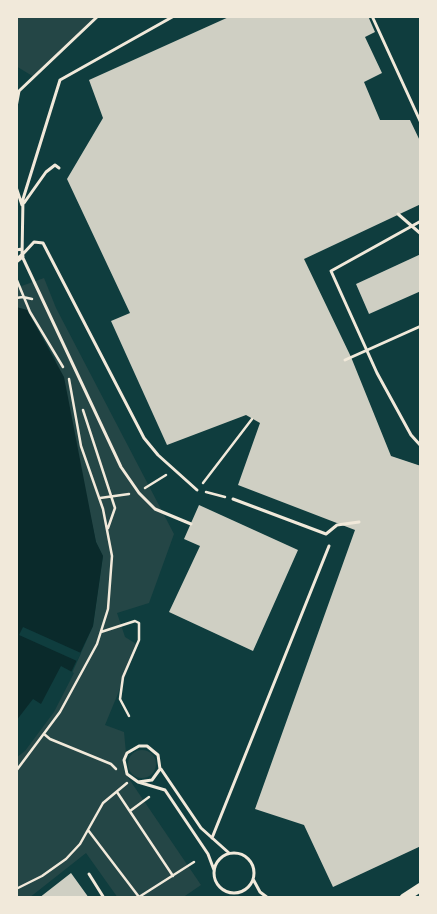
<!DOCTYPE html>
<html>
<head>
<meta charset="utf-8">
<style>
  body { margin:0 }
  #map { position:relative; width:437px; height:914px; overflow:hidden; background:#0f3d3e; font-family:"PT Sans",sans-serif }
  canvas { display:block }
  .frame { position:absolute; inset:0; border:18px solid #f1e9da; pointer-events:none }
</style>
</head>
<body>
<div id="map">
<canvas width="437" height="914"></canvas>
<div class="frame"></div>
</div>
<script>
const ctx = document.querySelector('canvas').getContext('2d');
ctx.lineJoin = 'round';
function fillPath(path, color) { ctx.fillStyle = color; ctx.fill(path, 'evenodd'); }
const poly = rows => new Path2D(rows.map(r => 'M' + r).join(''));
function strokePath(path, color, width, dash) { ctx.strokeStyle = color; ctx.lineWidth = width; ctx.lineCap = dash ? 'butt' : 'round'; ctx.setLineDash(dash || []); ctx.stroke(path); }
fillPath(poly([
  [16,16,98,16,34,77,16,66],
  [44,278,56,308,174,534,149,603,117,613,125,637,138,645,105,725,124,732,126,753,123,766,125,773,201,885,182,898,118,898,86,853,29,898,16,898,16,755,56,704,73,671,93,626,103,556,96,542,55,359,27,310,16,307,16,288],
  '128 764a14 14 0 1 1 28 0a14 14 0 1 1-28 0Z'
]), '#244646');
fillPath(poly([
  [16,307,27,310,64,377,96,542,103,556,93,626,56,704,16,755]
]), '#0a2a2b');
fillPath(poly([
  [23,627,81,653,77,661,19,635],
  [61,666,74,673,54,712,25,751,16,758,16,721,33,699,41,704]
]), '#0f3d3e');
fillPath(poly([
  [231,16,368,16,375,32,365,37,382,73,364,82,380,120,410,120,421,143,421,204,304,259,351,357,391,456,421,466,421,846,333,887,304,825,255,809,355,530,238,485,260,423,246,415,167,445,111,321,130,313,67,179,103,118,89,80],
  [421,254,421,291,369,314,356,284],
  [199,505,298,550,253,651,169,612,200,546,184,539],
  [71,873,89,898,39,898]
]), '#cfcfc3');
strokePath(poly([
  [16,278,30,312,63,367],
  [16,298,23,297,32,299],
  [83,410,115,508,108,528],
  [203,483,252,419],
  [145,488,166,475],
  [206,492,225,497],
  [100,498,129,494],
  [101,632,135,621,139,623,139,640,123,677,120,699,129,716],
  [44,734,50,739,111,764,116,769],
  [16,771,60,712,97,644,108,609,112,556,103,509,81,446,69,379],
  [117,792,173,876],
  [130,811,149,797],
  [88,830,139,897,194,862],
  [16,889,42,876,66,859,80,844,103,803,127,783]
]), '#f1e9da', 2.5);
strokePath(poly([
  [174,16,60,80,23,199,22,256,121,467,139,493,155,509,191,524],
  [372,16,421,123],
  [16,107,19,91,98,16],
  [16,187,22,205],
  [24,203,46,172,55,165,59,168],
  [398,214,421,234],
  [421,221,331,271,377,373,411,435,421,446],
  [16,250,22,249],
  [22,255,34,242,43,243,144,438,158,455,197,490],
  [345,360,421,326],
  [233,499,326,534,337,525,359,522],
  [161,769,201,828,229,853],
  [138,782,152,780,160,769,158,755,147,746,139,746,127,753,124,760,127,774,138,782,165,790,208,854,214,870],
  [212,838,329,546],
  '214 873a20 20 0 1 1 40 0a20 20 0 1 1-40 0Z',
  [89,874,104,898],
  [253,879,260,892,268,898]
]), '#f1e9da', 3);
strokePath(poly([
  [16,261,22,256]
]), '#f1e9da', 5);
strokePath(poly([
  [404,898,421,887]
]), '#f1e9da', 9);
</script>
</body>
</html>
